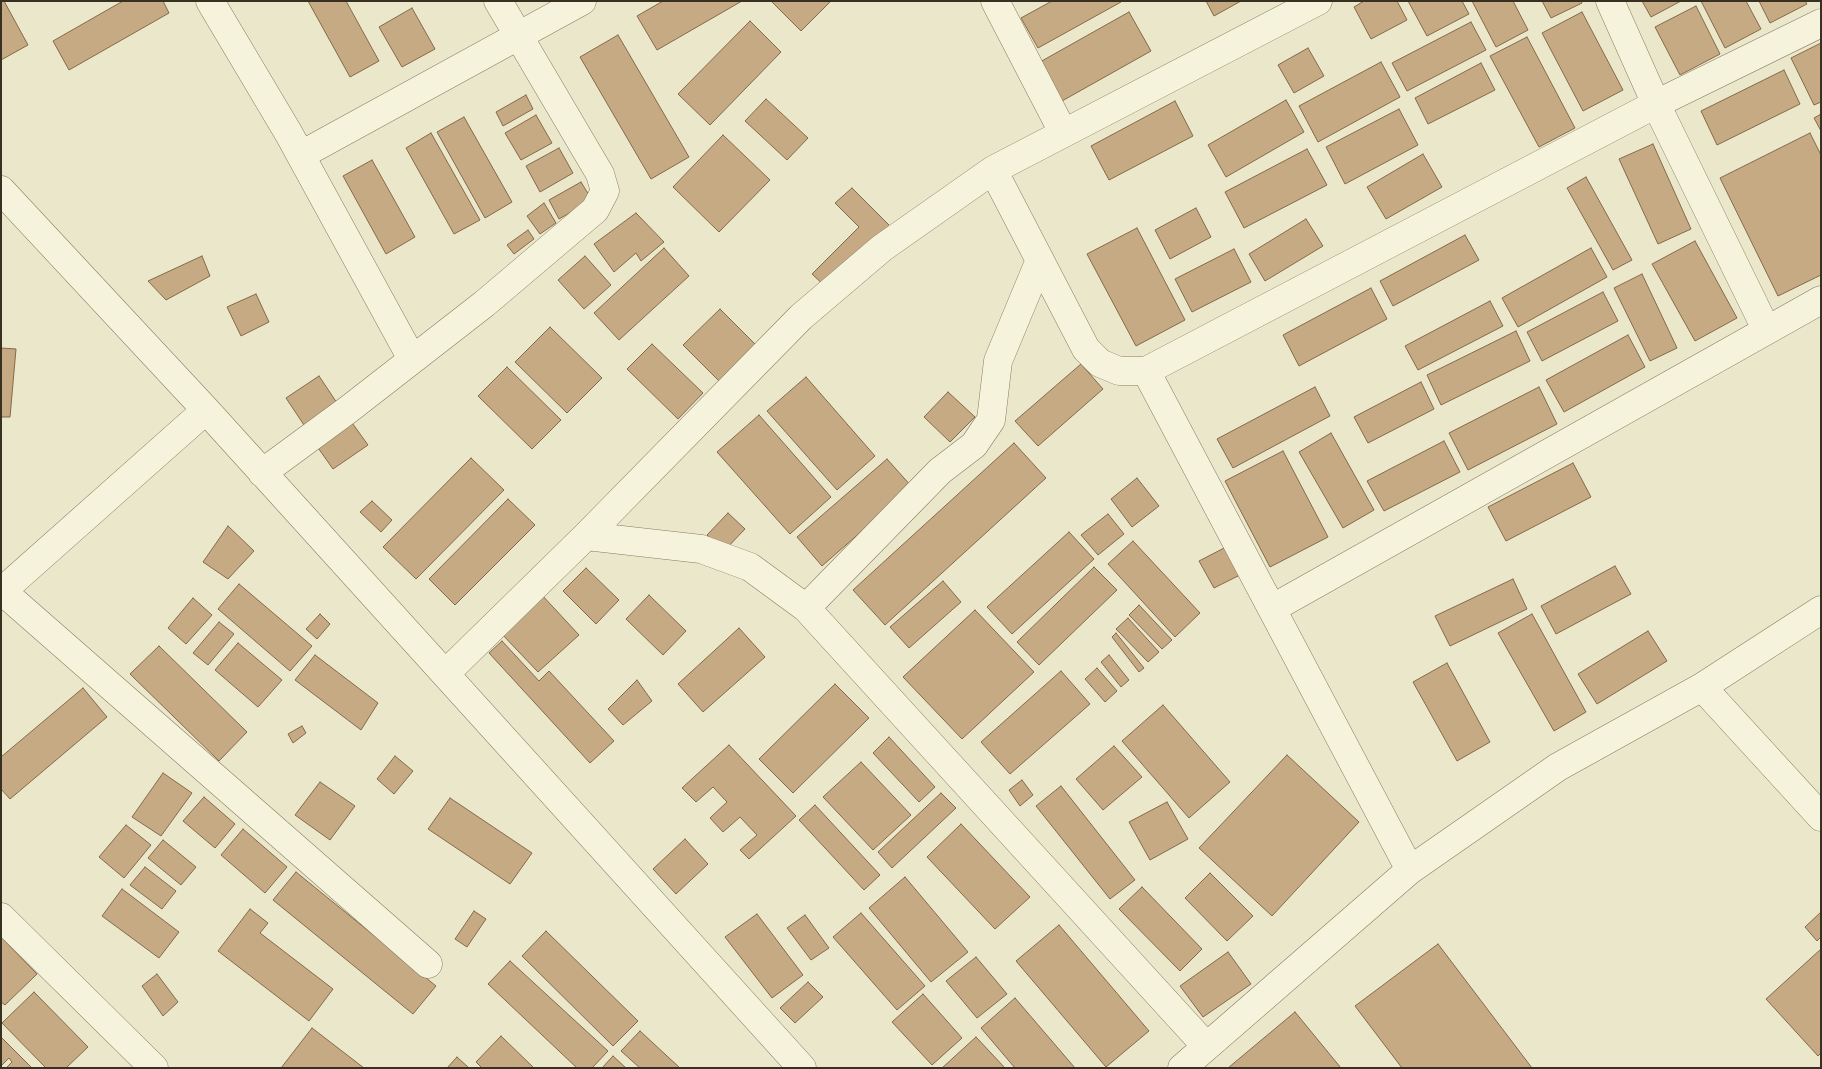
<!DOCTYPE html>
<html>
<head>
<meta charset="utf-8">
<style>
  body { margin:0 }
  #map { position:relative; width:1822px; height:1069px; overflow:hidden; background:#ebe7ca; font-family:"Noto Serif",serif }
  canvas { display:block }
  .frame { position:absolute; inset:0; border:2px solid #383122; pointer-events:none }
</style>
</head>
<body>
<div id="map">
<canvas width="1822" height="1069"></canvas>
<div class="frame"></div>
</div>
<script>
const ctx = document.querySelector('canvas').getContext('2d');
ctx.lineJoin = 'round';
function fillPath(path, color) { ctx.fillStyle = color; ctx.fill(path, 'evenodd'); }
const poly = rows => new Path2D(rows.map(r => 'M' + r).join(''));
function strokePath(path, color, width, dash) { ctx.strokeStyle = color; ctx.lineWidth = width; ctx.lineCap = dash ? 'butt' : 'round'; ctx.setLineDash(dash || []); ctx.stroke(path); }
const building = poly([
  [1,1,4,1,28,45,1,60,1,1],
  [123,1,163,1,169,13,69,70,53,41,123,1],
  [308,1,346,1,379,61,350,77,308,1],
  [663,1,742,1,657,50,637,16,663,1],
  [771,1,831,1,801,31,771,1],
  [1052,1,1120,1,1121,2,1038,48,1021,18,1052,1],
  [1206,1,1241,1,1214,16,1206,1],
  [1364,1,1397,1,1407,20,1371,39,1354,7,1364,1],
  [1408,1,1462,1,1469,14,1427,36,1408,1],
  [1472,1,1513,1,1528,30,1496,47,1472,1],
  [1542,1,1581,1,1582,3,1551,18,1542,1],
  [1642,1,1681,1,1651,17,1642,1],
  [1701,1,1746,1,1761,29,1725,48,1701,1],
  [1759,1,1805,1,1807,4,1770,23,1759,1],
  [1696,6,1720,54,1680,75,1655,27,1696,6],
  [412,8,435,49,402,67,379,27,412,8],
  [1129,12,1151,51,1062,101,1040,62,1129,12],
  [1582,12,1623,90,1583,111,1542,33,1582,12],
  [750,21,781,52,710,125,678,94,750,21],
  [1471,22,1486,50,1407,91,1392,63,1471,22],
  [618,35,689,157,651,179,580,57,618,35],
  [1527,37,1575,128,1539,147,1490,56,1527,37],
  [1821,43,1821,102,1814,105,1791,58,1821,43],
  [1308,48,1324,76,1294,93,1278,65,1308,48],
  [1381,62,1400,97,1318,142,1299,106,1381,62],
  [1481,63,1495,90,1428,124,1415,98,1481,63],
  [1784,70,1800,104,1717,145,1701,111,1784,70],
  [526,95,533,109,503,126,496,112,526,95],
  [766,99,808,138,787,160,745,121,766,99],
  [1286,100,1304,132,1226,177,1208,145,1286,100],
  [1175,101,1193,136,1109,180,1091,146,1175,101],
  [1399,109,1418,145,1345,184,1326,147,1399,109],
  [1821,114,1821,131,1814,118,1821,114],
  [536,115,552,143,521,160,505,133,536,115],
  [464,117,512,202,485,218,437,132,464,117],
  [431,133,480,220,454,234,406,148,431,133],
  [1810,133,1821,155,1821,275,1778,296,1720,178,1810,133],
  [723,135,770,180,719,232,673,187,723,135],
  [1653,144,1691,229,1658,244,1619,159,1653,144],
  [559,148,573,173,540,192,526,166,559,148],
  [1307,149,1327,185,1244,228,1225,192,1307,149],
  [1423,154,1442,187,1386,219,1367,187,1423,154],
  [372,160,415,237,386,254,343,176,372,160],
  [1586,177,1632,260,1613,270,1567,188,1586,177],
  [581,182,592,200,559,219,549,200,581,182],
  [852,188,891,227,829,290,812,274,859,227,835,203,852,188],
  [544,203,556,223,540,234,527,216,544,203],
  [1196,208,1211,237,1170,259,1155,230,1196,208],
  [636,213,664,242,641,261,636,253,614,272,594,244,636,213],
  [1306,219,1323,246,1265,281,1249,254,1306,219],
  [1137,228,1185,320,1136,346,1087,254,1137,228],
  [528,230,534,239,514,254,507,245,528,230],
  [1465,235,1479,260,1393,306,1380,281,1465,235],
  [1695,241,1737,318,1695,341,1652,264,1695,241],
  [664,248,689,276,619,340,594,313,664,248],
  [1591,248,1607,277,1518,327,1502,298,1591,248],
  [1234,249,1251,282,1192,312,1175,279,1234,249],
  [202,256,210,276,166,300,148,281,202,256],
  [585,256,611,285,584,309,558,280,585,256],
  [1642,274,1677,348,1650,361,1614,288,1642,274],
  [1371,288,1387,319,1299,366,1283,335,1371,288],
  [1603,292,1618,321,1542,361,1527,332,1603,292],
  [256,294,269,322,241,336,227,307,256,294],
  [1490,301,1503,326,1418,370,1405,346,1490,301],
  [720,309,755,344,719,381,683,345,720,309],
  [550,327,602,378,567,413,515,362,550,327],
  [1516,331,1530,361,1441,405,1427,375,1516,331],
  [1628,335,1645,367,1564,412,1546,380,1628,335],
  [652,344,703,393,678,419,627,369,652,344],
  [1,348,16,349,10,417,1,417,1,348],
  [1081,364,1103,389,1038,446,1015,421,1081,364],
  [507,367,561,420,532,449,478,396,507,367],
  [319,376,337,403,304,425,286,398,319,376],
  [806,377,875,456,837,490,767,411,806,377],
  [1421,382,1434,409,1368,443,1354,417,1421,382],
  [1315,387,1330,416,1233,468,1217,439,1315,387],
  [1539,387,1557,424,1468,470,1449,433,1539,387],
  [948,392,975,417,950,442,924,417,948,392],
  [759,415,831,497,790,534,717,452,759,415],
  [350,420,368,445,333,469,316,445,350,420],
  [1331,433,1374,510,1343,528,1299,452,1331,433],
  [1444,441,1460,472,1384,511,1367,481,1444,441],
  [1014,443,1046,478,885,625,853,590,1014,443],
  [1283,451,1328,537,1270,567,1225,481,1283,451],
  [471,458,504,490,416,579,383,547,471,458],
  [887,459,912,487,822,566,797,537,887,459],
  [1573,463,1591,497,1506,541,1488,507,1573,463],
  [1137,478,1159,506,1132,527,1111,499,1137,478],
  [508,499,535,525,455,605,429,579,508,499],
  [372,501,392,520,381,532,360,512,372,501],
  [728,513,745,529,724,551,707,535,728,513],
  [1108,514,1124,534,1098,555,1081,535,1108,514],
  [228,526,254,551,228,579,203,562,228,526],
  [1069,532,1094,559,1012,634,987,607,1069,532],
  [1133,541,1200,613,1175,637,1108,564,1133,541],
  [1228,546,1242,574,1214,588,1199,561,1228,546],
  [1615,566,1631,594,1556,634,1541,606,1615,566],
  [1094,567,1117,590,1039,665,1017,642,1094,567],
  [586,568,619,600,596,624,563,591,586,568],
  [1513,579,1527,609,1450,646,1435,616,1513,579],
  [943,581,961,602,909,648,890,627,943,581],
  [239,584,312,646,290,671,218,609,239,584],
  [540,593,579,635,538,672,499,631,540,593],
  [649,595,686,631,663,655,626,619,649,595],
  [193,598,212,615,186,644,168,628,193,598],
  [1139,605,1172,640,1162,649,1129,615,1139,605],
  [975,610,1034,672,962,739,903,677,975,610],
  [320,614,330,624,317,639,306,629,320,614],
  [1532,614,1586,712,1554,731,1498,633,1532,614],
  [1128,618,1159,652,1148,662,1116,629,1128,618],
  [219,622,234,634,208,665,193,653,219,622],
  [739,628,765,657,703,712,678,684,739,628],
  [1648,631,1667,661,1597,704,1578,674,1648,631],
  [1116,633,1144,668,1139,672,1112,637,1116,633],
  [502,641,539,681,549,671,614,741,590,763,489,653,502,641],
  [238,643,282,680,258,707,215,670,238,643],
  [159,646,247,732,219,761,130,674,159,646],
  [315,655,378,703,361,730,295,680,315,655],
  [1109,655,1129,680,1121,687,1101,662,1109,655],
  [1447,663,1490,742,1457,761,1413,682,1447,663],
  [1097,668,1117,691,1105,702,1085,679,1097,668],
  [1061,671,1090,704,1010,774,981,742,1061,671],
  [637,680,652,701,623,725,608,709,637,680],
  [835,684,869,718,793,793,759,759,835,684],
  [83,688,107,717,10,799,1,789,1,757,83,688],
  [1163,705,1230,782,1189,818,1122,741,1163,705],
  [302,726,306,733,293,743,288,734,302,726],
  [889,737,935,787,919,802,873,753,889,737],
  [729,745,796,816,749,859,740,850,757,835,740,817,723,832,710,818,727,802,713,787,696,802,682,788,729,745],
  [1114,746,1142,777,1103,810,1076,779,1114,746],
  [1287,755,1359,822,1272,916,1199,848,1287,755],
  [395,756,413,771,394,794,377,779,395,756],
  [861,762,911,815,873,850,823,797,861,762],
  [163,773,192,793,161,836,132,817,163,773],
  [1022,780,1033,795,1020,806,1009,790,1022,780],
  [320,782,355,806,330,840,295,815,320,782],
  [1061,786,1135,880,1110,899,1036,806,1061,786],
  [941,793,956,808,892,868,878,852,941,793],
  [204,797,235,824,215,848,183,821,204,797],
  [450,798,532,853,510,884,428,829,450,798],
  [1167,802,1188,839,1150,860,1129,822,1167,802],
  [815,805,880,875,864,890,799,820,815,805],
  [961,824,1030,897,995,929,927,857,961,824],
  [126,825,151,845,124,878,99,857,126,825],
  [243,829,287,867,265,893,221,855,243,829],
  [685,839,708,864,676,894,653,869,685,839],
  [163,840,196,867,181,885,148,858,163,840],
  [145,867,176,891,162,909,130,885,145,867],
  [296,872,436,986,413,1014,273,900,296,872],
  [1210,873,1253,916,1227,941,1185,898,1210,873],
  [905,877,968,952,931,982,869,908,905,877],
  [1142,887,1202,949,1180,971,1119,909,1142,887],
  [122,889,179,932,159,958,102,916,122,889],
  [250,909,268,923,260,933,333,989,309,1021,218,951,250,909],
  [474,911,486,919,467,947,455,939,474,911],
  [1821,912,1821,937,1817,941,1805,927,1821,912],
  [861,913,925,986,897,1010,833,937,861,913],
  [757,914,803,975,772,998,725,937,757,914],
  [805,915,829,948,811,960,787,928,805,915],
  [1059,925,1149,1031,1106,1067,1016,961,1059,925],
  [546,931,638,1021,613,1046,522,956,546,931],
  [1,937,37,974,5,1005,1,1002,1,937],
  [1438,944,1532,1068,1402,1068,1355,1006,1438,944],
  [1821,949,1821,1053,1818,1056,1766,999,1821,949],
  [1228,952,1251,984,1203,1017,1180,986,1228,952],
  [976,957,1007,994,977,1018,946,981,976,957],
  [510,961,608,1051,592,1068,577,1068,488,984,510,961],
  [157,974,178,1002,163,1016,142,986,157,974],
  [808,982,823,997,795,1023,780,1008,808,982],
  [34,992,88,1047,66,1068,46,1068,2,1023,34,992],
  [923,994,962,1038,932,1065,892,1022,923,994],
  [1015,998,1075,1068,1015,1068,981,1028,1015,998],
  [1295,1012,1341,1068,1228,1068,1295,1012],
  [312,1028,364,1068,281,1068,312,1028],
  [640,1031,680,1068,640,1068,621,1051,640,1031],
  [501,1036,534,1068,482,1068,476,1062,501,1036],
  [1,1037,32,1068,6,1068,12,1062,9,1058,1,1066,1,1037],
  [976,1037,1005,1068,942,1068,976,1037],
  [613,1056,626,1068,602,1068,613,1056],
  [457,1057,469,1068,447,1068,457,1057]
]);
fillPath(building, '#c6aa84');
strokePath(building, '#846948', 1);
const minor = poly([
  [210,1,289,134,412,359],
  [995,1,1063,132],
  [1610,1,1656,104,1766,329],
  [301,155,582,1],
  [993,170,1086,349,1100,363,1119,371,1146,371,1656,104,1821,23],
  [1,190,206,410,802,1068],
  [1146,371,1410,870],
  [262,473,349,409,484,304,595,210,605,191,600,174,498,1],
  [586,536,701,549,750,567,806,608,1206,1046],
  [2,591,428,964],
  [1,592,206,410],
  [806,608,940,471,974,445,991,420,998,361,1040,260],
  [1273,608,1821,300],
  [445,674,586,536,801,317,882,248,993,170,1318,1],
  [1702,687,1821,817],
  [1,917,154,1068],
  [1182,1068,1410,870,1558,767,1702,687,1821,610]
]);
strokePath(minor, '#877b60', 29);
strokePath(minor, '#f6f3dd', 28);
</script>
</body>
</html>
